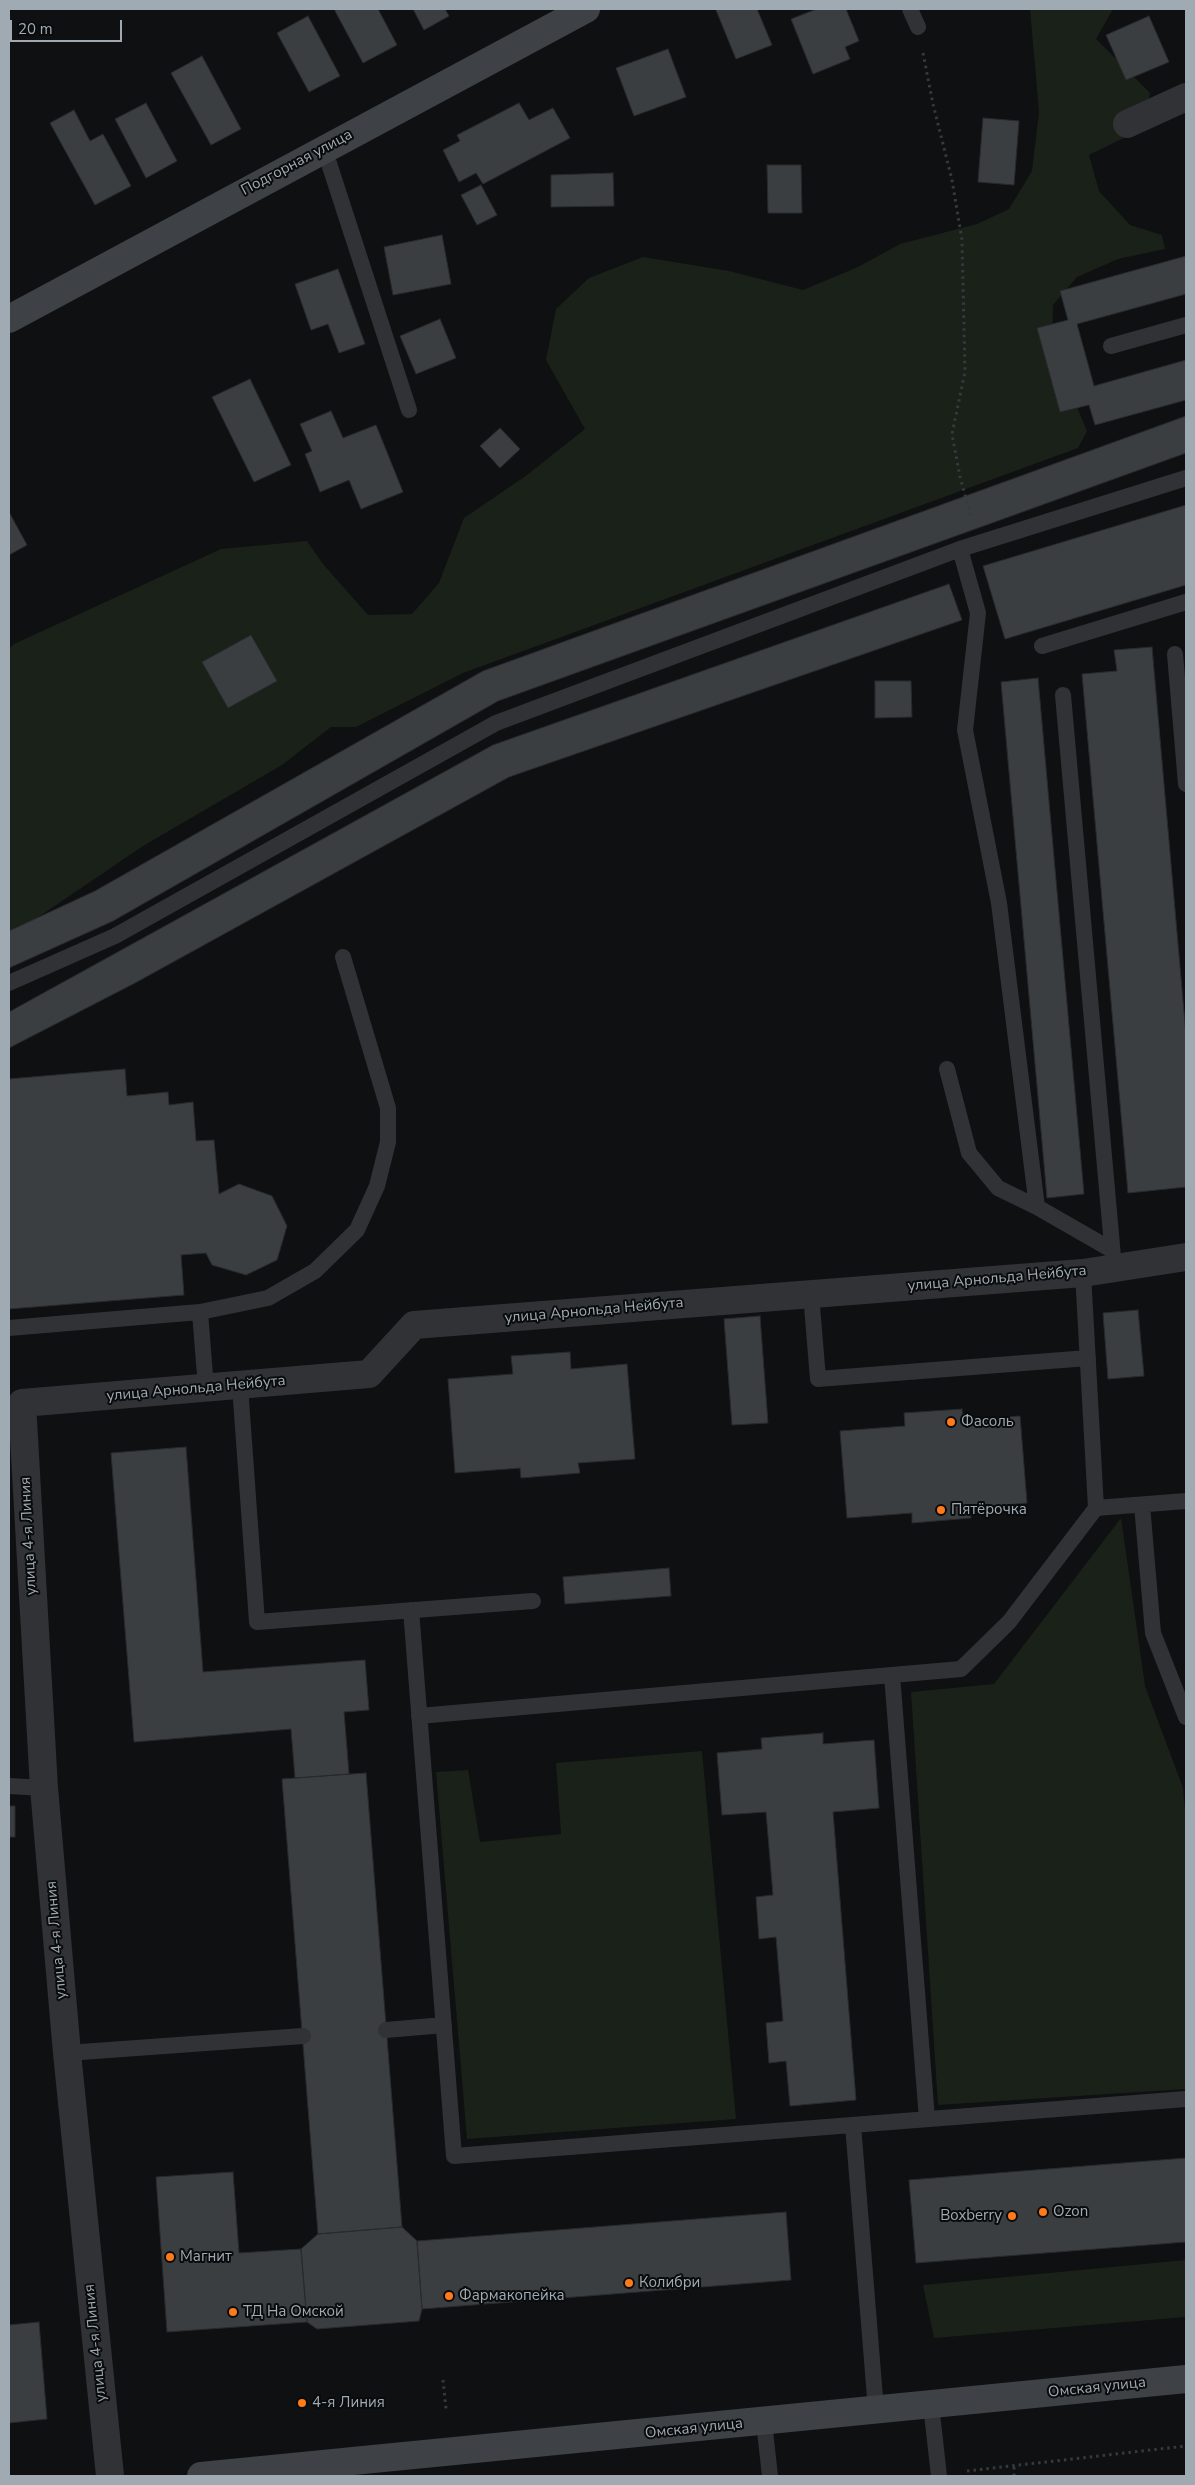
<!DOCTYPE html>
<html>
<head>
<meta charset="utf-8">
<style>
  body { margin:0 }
  #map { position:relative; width:1195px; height:2485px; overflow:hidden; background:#0f1011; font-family:"Nunito Sans",sans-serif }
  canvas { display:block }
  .frame { position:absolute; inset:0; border:10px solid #9faab3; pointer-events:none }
  .scale { position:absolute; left:10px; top:20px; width:112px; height:22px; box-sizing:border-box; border:2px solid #9faab3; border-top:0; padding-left:6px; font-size:15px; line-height:18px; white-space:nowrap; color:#9faab3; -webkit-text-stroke:4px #0a0b0c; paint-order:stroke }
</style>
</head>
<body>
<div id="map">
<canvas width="1195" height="2485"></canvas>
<div class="frame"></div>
<div class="scale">20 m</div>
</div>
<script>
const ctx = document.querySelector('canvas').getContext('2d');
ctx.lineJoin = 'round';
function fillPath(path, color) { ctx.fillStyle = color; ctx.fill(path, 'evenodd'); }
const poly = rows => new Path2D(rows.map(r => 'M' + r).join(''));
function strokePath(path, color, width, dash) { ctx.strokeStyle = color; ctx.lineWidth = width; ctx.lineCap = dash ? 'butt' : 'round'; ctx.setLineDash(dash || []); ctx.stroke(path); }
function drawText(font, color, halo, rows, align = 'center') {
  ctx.font = font + ' "Nunito Sans",sans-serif'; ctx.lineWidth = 4; ctx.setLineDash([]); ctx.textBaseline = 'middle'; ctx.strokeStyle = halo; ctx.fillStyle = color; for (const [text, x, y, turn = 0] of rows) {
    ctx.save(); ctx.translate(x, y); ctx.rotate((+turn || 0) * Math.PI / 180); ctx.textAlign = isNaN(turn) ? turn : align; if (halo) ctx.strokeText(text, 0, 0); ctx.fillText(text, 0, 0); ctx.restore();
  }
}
fillPath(poly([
  [1030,9,1113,9,1096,39,1150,93,1144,128,1089,155,1099,191,1130,225,1162,235,1165,249,1118,259,1077,277,1053,305,1052,348,1087,431,1078,448,463,673,356,727,331,727,282,765,143,846,9,937,9,649,14,644,221,549,307,541,323,564,368,615,412,614,439,583,464,518,527,475,585,429,546,360,556,309,589,278,643,257,729,271,803,290,858,267,900,244,977,224,1009,209,1032,171,1039,112],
  [1121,1518,1145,1686,1183,1788,1186,1822,1186,2089,938,2105,911,1692,994,1684],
  [702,1751,736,2119,467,2139,436,1772,468,1770,480,1842,561,1834,556,1763],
  [1186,2260,1186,2317,934,2338,923,2285]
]), '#1a2119');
const building = poly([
  [334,9,378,9,397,45,363,63,334,9],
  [413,9,445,9,449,16,424,30,413,9],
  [719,9,757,9,772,45,736,59,716,10,719,9],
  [817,9,846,9,859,41,845,47,850,59,813,74,791,19,817,9],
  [308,16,340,76,309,92,277,33,308,16],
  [1149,16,1169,62,1126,80,1106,35,1149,16],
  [668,49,686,97,634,116,616,68,668,49],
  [202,56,241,129,211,145,171,73,202,56],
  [146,103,177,161,146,178,115,119,146,103],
  [519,103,529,120,553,108,570,138,483,184,476,173,459,182,443,150,460,141,457,135,519,103],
  [74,110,90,141,103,134,131,186,95,205,50,123,74,110],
  [983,118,1019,121,1014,185,978,182,983,118],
  [767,165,801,165,802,213,768,213,767,165],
  [613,173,614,206,551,207,551,175,613,173],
  [481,185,497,215,477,225,461,195,481,185],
  [442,235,451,284,393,295,384,247,442,235],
  [1186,256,1186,294,1077,324,1094,386,1186,360,1186,400,1095,425,1089,405,1060,412,1037,328,1068,320,1060,291,1186,256],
  [338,269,365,344,339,353,328,324,311,330,295,284,338,269],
  [440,319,456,358,416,374,400,336,440,319],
  [250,379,291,465,254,482,212,397,250,379],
  [331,411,343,438,376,425,403,492,361,509,349,480,320,492,305,454,312,451,300,424,331,411],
  [1186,416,1186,453,498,701,113,921,9,968,9,931,95,891,483,671,1186,416],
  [500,428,520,449,500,468,480,446,500,428],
  [1186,505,1186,585,1005,639,983,566,1186,505],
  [9,512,27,545,9,555,9,512],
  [949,584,962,620,509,777,135,983,9,1048,9,1012,493,745,949,584],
  [251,635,277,681,228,708,202,662,251,635],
  [1152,647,1186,1035,1186,1187,1128,1193,1082,674,1117,671,1114,650,1152,647],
  [1038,678,1084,1194,1047,1198,1001,682,1038,678],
  [875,681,911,681,912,717,875,718,875,681],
  [125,1069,127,1096,168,1092,169,1105,193,1102,196,1141,214,1140,219,1194,239,1184,272,1196,287,1226,277,1260,246,1275,212,1265,206,1253,181,1255,184,1295,9,1309,9,1079,125,1069],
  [1138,1310,1144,1376,1108,1379,1103,1313,1138,1310],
  [760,1316,768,1423,732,1425,724,1319,760,1316],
  [570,1352,571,1369,627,1364,635,1459,578,1463,580,1473,521,1478,520,1468,455,1473,448,1379,513,1374,511,1356,570,1352],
  [962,1409,963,1421,1020,1416,1027,1503,970,1508,971,1518,912,1523,912,1513,847,1518,840,1431,905,1426,904,1413,962,1409],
  [186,1447,203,1672,365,1660,369,1710,344,1712,349,1774,295,1778,291,1729,134,1742,111,1453,186,1447],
  [669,1568,671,1596,565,1604,563,1577,669,1568],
  [823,1733,823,1744,874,1740,879,1808,833,1812,856,2100,790,2106,786,2061,769,2063,766,2023,783,2021,776,1937,759,1939,756,1897,773,1895,766,1812,722,1815,717,1753,762,1749,761,1738,823,1733],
  [366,1773,402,2227,318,2234,282,1779,366,1773],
  [9,1806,15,1806,15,1837,9,1837,9,1806],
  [1186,2158,1186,2242,916,2263,909,2180,1186,2158],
  [233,2172,239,2253,301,2249,307,2322,167,2332,156,2177,233,2172],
  [786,2212,791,2280,422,2309,417,2241,786,2212],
  [402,2227,417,2241,422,2309,419,2321,317,2329,307,2322,301,2249,318,2234,402,2227],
  [39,2322,47,2419,9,2423,9,2325,39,2322]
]);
fillPath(building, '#3b3e41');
strokePath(building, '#292a2d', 1);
strokePath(poly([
  [923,53,933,104,952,180,962,240,965,372,952,434,960,477,971,516],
  [443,2380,446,2409],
  [1014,2467,1014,2476],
  [967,2471,1186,2446]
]), '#363a3d', 3, [2.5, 4]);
strokePath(poly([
  [910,9,918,27],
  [324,148,409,410],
  [1111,346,1186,325],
  [960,549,978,613,965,730,999,903,1037,1207],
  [1042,646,1186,602],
  [1175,654,1186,784],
  [1063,695,1114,1268],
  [9,983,115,936,496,723,960,549,1186,478],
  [947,1069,969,1153,998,1188,1037,1207,1112,1250],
  [811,1294,818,1379,1088,1358],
  [200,1312,268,1298,315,1271,357,1230,377,1186,388,1142,388,1108,343,957],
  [9,1328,200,1312,206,1388],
  [240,1386,257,1622,533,1601],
  [1142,1505,1153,1633,1186,1717],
  [1096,1508,1186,1501],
  [411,1610,454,2156,1186,2099],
  [892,1675,927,2119],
  [419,1716,961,1669,1009,1622,1096,1508,1083,1273],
  [9,1786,44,1788],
  [386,2030,444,2025],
  [67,2053,303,2036],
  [853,2125,876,2410],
  [931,2405,939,2476],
  [764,2422,770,2476]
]), '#303236', 16);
strokePath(poly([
  [1127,124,1186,97],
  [110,2476,67,2053,44,1788,22,1403,369,1374,414,1325,1083,1273,1186,1257]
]), '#303236', 28);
strokePath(poly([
  [9,319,586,9],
  [201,2476,1186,2379]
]), '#3e4246', 28);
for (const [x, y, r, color] of [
  [951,1422,5,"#ff7a19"],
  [941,1510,5,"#ff7a19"],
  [1043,2212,5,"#ff7a19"],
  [1012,2216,5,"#ff7a19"],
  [170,2257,5,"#ff7a19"],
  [629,2283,5,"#ff7a19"],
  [449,2296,5,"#ff7a19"],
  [233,2312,5,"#ff7a19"],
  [302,2403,5,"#ff7a19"]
]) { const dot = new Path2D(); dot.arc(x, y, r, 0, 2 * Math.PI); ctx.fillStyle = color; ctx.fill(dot); strokePath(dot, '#0a0b0c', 2); }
drawText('15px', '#9faab3', '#0a0b0c', [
  ["Подгорная улица",297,163,-28],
  ["улица Арнольда Нейбута",997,1279,-5],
  ["улица Арнольда Нейбута",594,1311,-5],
  ["улица Арнольда Нейбута",196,1389,-5],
  ["улица 4-я Линия",29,1536,-93],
  ["улица 4-я Линия",57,1940,-95],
  ["улица 4-я Линия",96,2343,-96],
  ["Омская улица",1097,2388,-6],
  ["Омская улица",694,2429,-6]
]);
drawText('15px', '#9faab3', '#0a0b0c', [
  ["Фасоль",961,1422],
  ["Пятёрочка",951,1510],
  ["Ozon",1053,2212],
  ["Boxberry",1002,2216,"right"],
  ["Магнит",180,2257],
  ["Колибри",639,2283],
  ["Фармакопейка",459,2296],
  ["ТД На Омской",243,2312],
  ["4-я Линия",312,2403]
], 'left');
</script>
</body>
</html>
